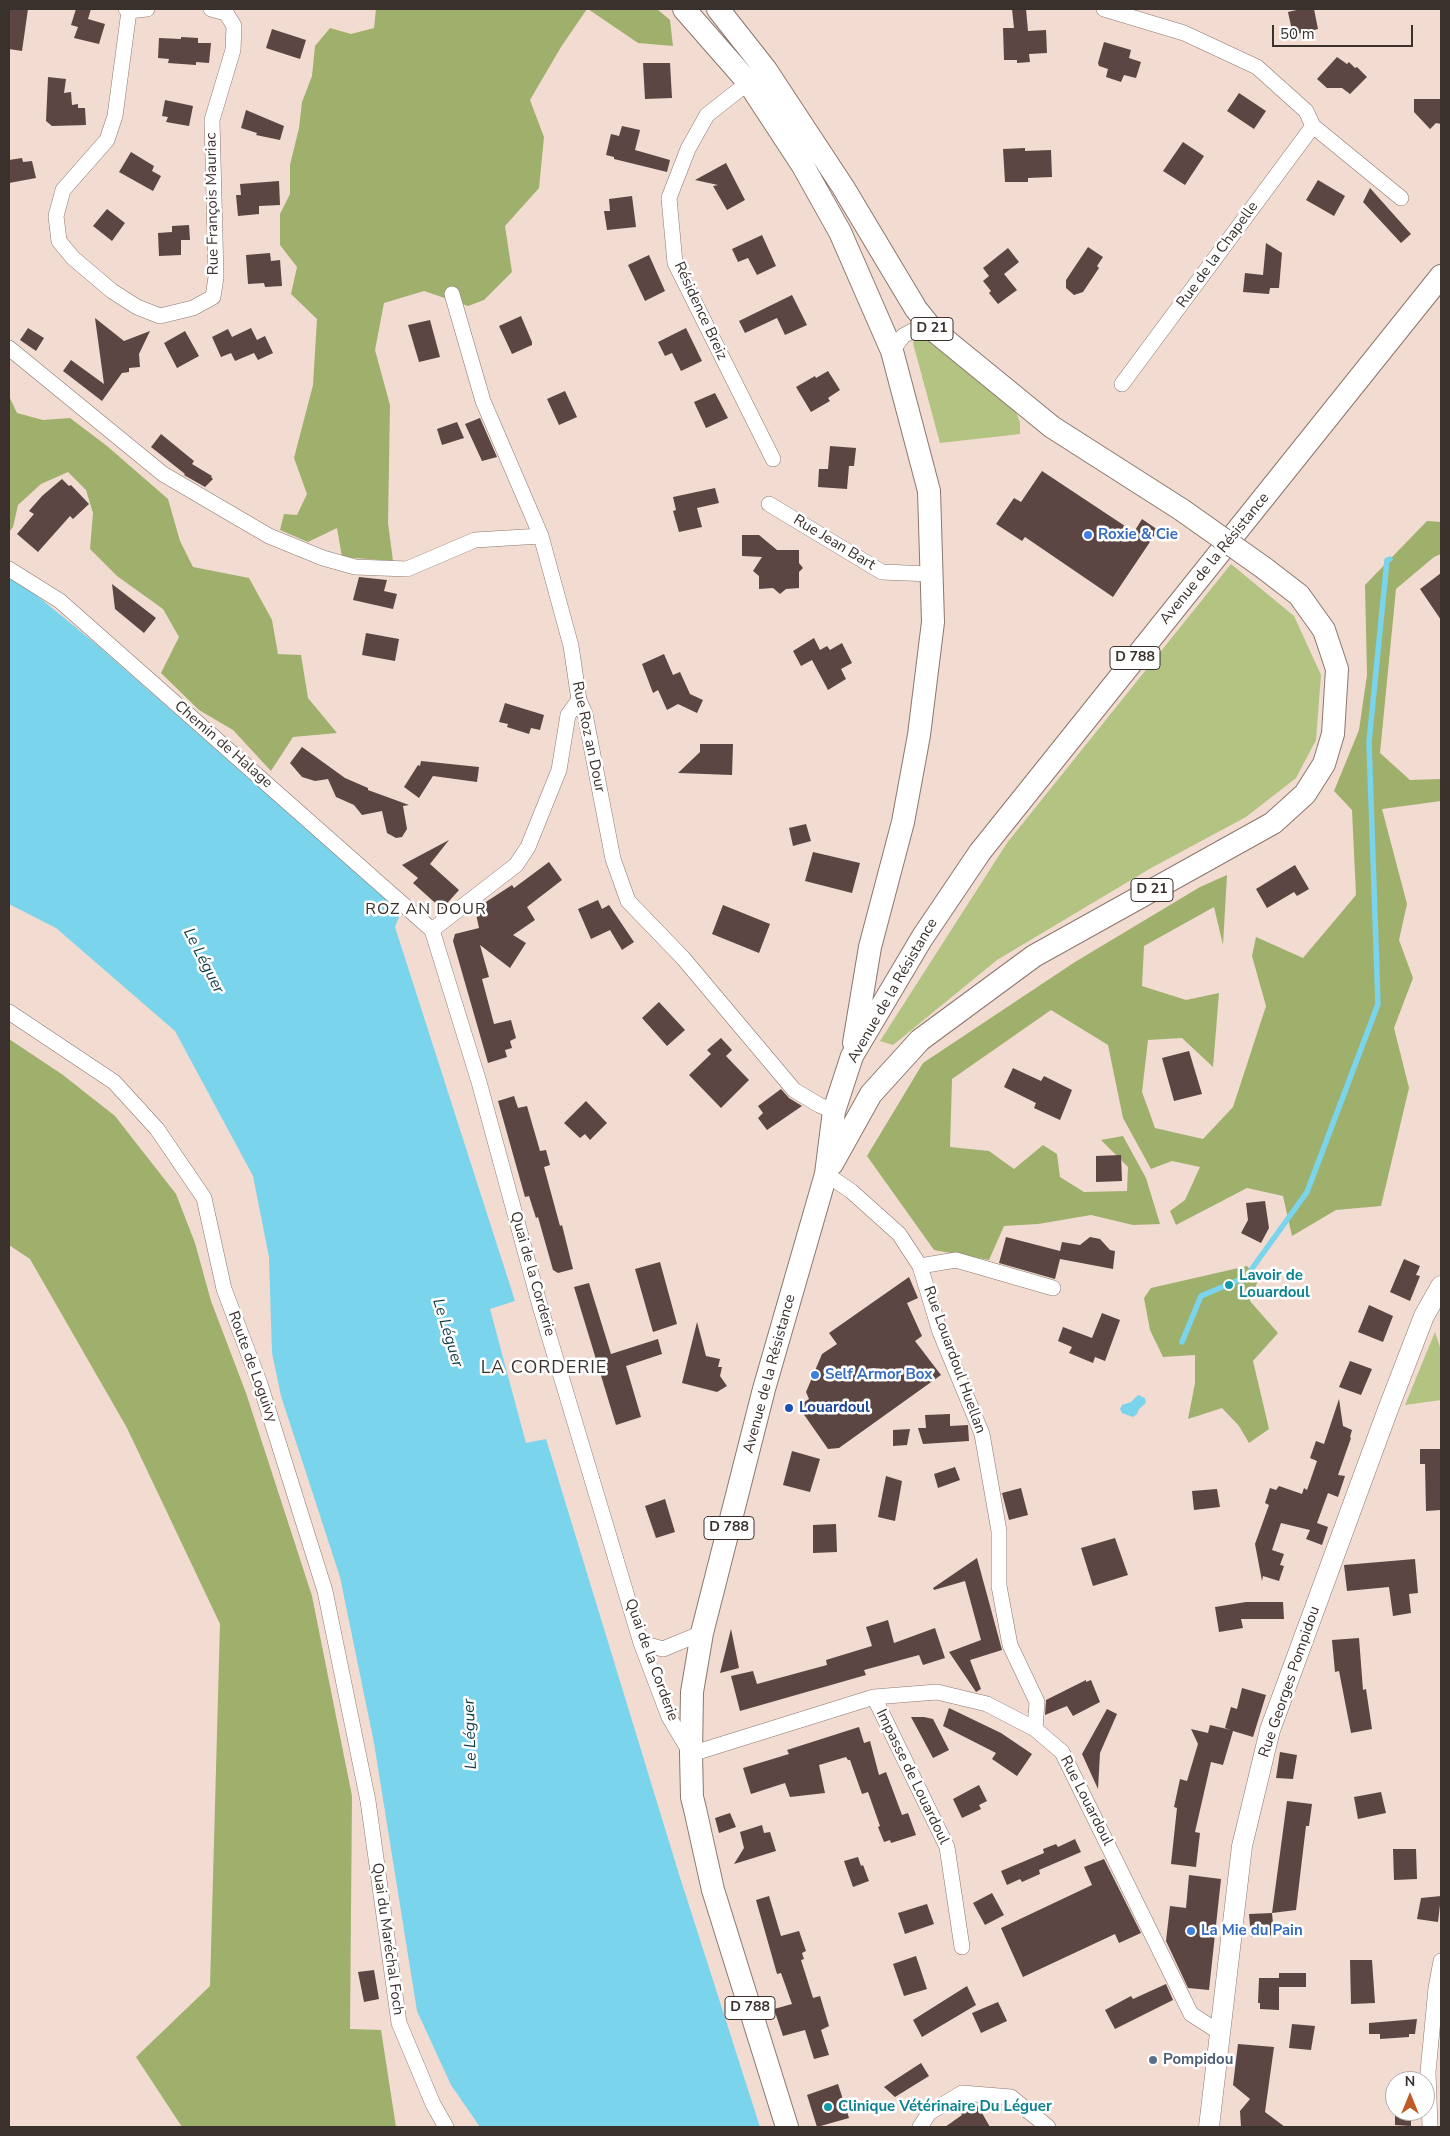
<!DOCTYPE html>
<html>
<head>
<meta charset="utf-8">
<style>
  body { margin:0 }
  #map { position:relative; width:1450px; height:2136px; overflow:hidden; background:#f2dbd0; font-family:"Nunito Sans",sans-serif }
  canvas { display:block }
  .frame { position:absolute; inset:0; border:10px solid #3a312d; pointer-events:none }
  .north { position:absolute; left:1385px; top:2071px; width:50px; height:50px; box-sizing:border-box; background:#fff; border:1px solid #b0adab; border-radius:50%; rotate:0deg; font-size:14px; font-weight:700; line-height:20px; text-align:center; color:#3a312d }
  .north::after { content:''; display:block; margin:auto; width:18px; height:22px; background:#c05b28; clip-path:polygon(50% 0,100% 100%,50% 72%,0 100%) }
  .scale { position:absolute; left:1272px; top:25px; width:141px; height:22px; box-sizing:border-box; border:2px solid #3a312d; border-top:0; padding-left:6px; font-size:15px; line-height:18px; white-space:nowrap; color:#3a312d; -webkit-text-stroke:4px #fff; paint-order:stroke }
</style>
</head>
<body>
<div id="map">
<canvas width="1450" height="2136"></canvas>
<div class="frame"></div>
<div class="north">N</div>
<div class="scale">50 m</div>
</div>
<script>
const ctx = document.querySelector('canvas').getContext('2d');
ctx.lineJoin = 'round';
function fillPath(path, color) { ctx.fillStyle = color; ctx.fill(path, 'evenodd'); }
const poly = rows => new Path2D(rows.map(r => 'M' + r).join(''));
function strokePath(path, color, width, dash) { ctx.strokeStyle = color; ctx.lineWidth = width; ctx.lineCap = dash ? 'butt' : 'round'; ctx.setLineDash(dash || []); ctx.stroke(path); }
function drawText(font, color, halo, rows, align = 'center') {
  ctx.font = font + ' "Nunito Sans",sans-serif'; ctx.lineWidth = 5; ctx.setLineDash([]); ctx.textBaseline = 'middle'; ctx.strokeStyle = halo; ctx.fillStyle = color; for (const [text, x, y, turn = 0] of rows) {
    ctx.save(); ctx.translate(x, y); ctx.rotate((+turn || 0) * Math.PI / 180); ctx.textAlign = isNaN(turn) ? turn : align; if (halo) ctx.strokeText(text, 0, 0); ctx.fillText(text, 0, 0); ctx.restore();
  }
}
fillPath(poly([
  [915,335,921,335,933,343,1015,410,1020,422,1020,434,940,443,913,343],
  [1231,564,1294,616,1321,675,1316,740,1296,778,1246,817,1151,868,997,960,893,1045,880,1041,1007,843],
  [1435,1332,1441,1350,1441,1400,1405,1405]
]), '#b2c382');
fillPath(poly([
  [376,9,587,9,561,47,530,100,544,137,539,188,505,226,512,272,484,300,468,306,424,291,384,303,375,350,390,405,388,523,393,561,342,557,337,528,308,542,280,530,284,514,297,515,307,494,294,458,313,385,317,319,291,294,297,267,280,245,280,214,290,194,290,165,299,128,302,102,312,76,315,46,330,28,351,34,374,28],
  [588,9,657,9,670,20,673,46,638,43],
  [9,396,17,413,43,420,70,418,107,446,168,499,180,541,193,567,249,578,272,620,278,654,301,655,308,698,337,733,293,737,271,771,233,730,199,710,161,673,179,637,163,609,117,576,90,549,93,513,86,490,68,472,41,484,18,505,13,527,9,532],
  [1427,521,1441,522,1441,554,1434,557,1396,589,1380,753,1410,780,1441,779,1441,801,1382,809,1407,904,1399,940,1413,978,1394,1028,1409,1088,1381,1206,1336,1210,1292,1236,1283,1196,1247,1188,1176,1225,1170,1211,1185,1200,1200,1167,1172,1161,1151,1169,1123,1118,1108,1045,1051,1010,952,1079,950,1147,989,1151,1014,1169,1043,1145,1057,1154,1060,1177,1084,1192,1127,1191,1128,1167,1101,1140,1123,1136,1146,1178,1160,1224,1133,1225,1091,1215,1038,1224,1004,1226,989,1260,934,1250,867,1156,923,1063,1075,962,1200,887,1227,875,1223,945,1214,907,1144,946,1142,986,1186,1000,1219,993,1213,1067,1182,1038,1148,1040,1142,1092,1155,1128,1203,1139,1233,1107,1266,1006,1252,956,1256,937,1303,958,1356,895,1352,810,1334,791,1359,730,1367,675,1365,585],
  [9,1039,63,1075,115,1116,176,1194,195,1243,211,1301,246,1393,312,1596,352,1796,350,2029,381,2030,396,2127,182,2127,136,2057,210,1986,220,1624,127,1428,30,1259,9,1245],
  [1247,1266,1258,1280,1250,1301,1278,1333,1253,1361,1269,1429,1249,1443,1239,1426,1222,1408,1188,1419,1195,1383,1195,1355,1163,1357,1150,1330,1144,1298,1151,1288]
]), '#9fb06d');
fillPath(poly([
  [9,575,19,581,96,644,401,912,395,927,515,1301,490,1309,526,1443,546,1439,678,1871,760,2127,480,2127,451,2085,417,2011,374,1743,340,1577,281,1396,272,1353,269,1257,253,1176,175,1031,56,928,9,904],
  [1138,1395,1145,1398,1146,1403,1139,1409,1137,1414,1133,1417,1122,1413,1120,1409,1122,1405,1131,1402]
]), '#7ad4ec');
strokePath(poly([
  [1182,1342,1201,1296,1246,1277,1307,1192,1378,1004,1369,742,1387,560,1390,559]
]), '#7ad4ec', 5.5);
fillPath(poly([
  [9,9,28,9,22,51,9,49],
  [76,9,91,9,88,19,105,24,99,44,74,38,78,27,71,25],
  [1012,9,1026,9,1028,31,1046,30,1047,53,1029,54,1030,62,1017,63,1017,60,1004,60,1003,28,1014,28],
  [1301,9,1314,9,1318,29,1293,35,1288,12],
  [272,29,306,40,300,59,266,48],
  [181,37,198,38,198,43,211,43,209,63,196,62,196,65,168,63,169,59,158,58,159,38,181,39],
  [1104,42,1131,50,1129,58,1141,62,1136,78,1124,75,1121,82,1106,77,1108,69,1099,66,1098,63],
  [1337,57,1347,64,1349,62,1355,68,1357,67,1367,77,1350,94,1342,88,1327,88,1317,79],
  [643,63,670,63,672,98,645,99],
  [48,77,66,79,64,93,71,92,72,105,78,104,78,108,85,108,86,125,52,126,46,121],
  [1239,93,1266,111,1254,129,1227,111],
  [1414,99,1441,99,1441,124,1436,123,1430,129,1414,112],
  [165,100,193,106,189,126,166,122,168,117,162,116],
  [246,110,284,126,280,140,256,135,257,133,241,128],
  [622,126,640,130,635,150,670,160,667,172,614,159,614,157,606,155,611,134,619,136],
  [1183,142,1204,156,1185,185,1163,171],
  [1025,148,1025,151,1051,150,1052,177,1028,178,1028,182,1005,182,1003,149],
  [131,152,154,166,152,171,161,176,153,191,119,172],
  [22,158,23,162,32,161,36,178,9,183,9,160],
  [726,163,745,200,727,210,713,186,718,185,695,180],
  [1318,180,1345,196,1334,216,1306,200],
  [279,181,280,205,259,206,259,214,238,216,236,195,241,195,240,184],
  [1370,188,1411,234,1401,243,1363,202],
  [632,196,636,227,607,230,604,211,610,211,609,199],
  [107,209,125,223,112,241,93,226],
  [189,225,190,240,181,240,181,255,159,256,158,233,172,232,172,226],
  [762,235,776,266,757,275,748,258,738,262,732,249],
  [1266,243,1282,253,1279,288,1270,288,1269,294,1243,292,1245,273,1263,275],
  [1088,247,1103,257,1097,266,1099,268,1083,292,1074,295,1066,288,1066,280],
  [1008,248,1019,262,1004,274,1017,290,998,304,989,293,991,291,983,281,989,276,983,268],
  [270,253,271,261,280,260,282,286,265,287,264,283,248,284,246,255],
  [649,255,665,291,645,301,628,265],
  [792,295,807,325,785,335,777,318,745,333,739,321],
  [521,316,532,342,532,345,512,354,499,326],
  [95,318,124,341,150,331,139,354,140,367,129,368,129,372,122,373,102,401,63,371,71,360,104,384],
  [430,320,440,357,419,362,408,325],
  [28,328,44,338,36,351,20,340],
  [251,328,257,340,265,336,273,353,258,360,254,353,235,361,231,353,221,357,212,337,228,329,232,337],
  [686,328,702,361,681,371,672,353,665,356,658,342],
  [185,331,199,356,177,368,164,343],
  [828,371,840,390,828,398,830,401,811,412,796,387,815,376,816,378],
  [565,391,577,417,559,425,547,399],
  [715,393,728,418,706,428,694,402],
  [480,418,497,457,482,461,465,424],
  [457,422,464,438,442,445,437,429],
  [161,434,194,461,192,464,212,476,211,477,213,479,205,487,184,475,185,474,151,447],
  [830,446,856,448,854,466,849,466,847,489,818,487,819,469,828,469],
  [1042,471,1134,532,1142,519,1158,530,1113,597,1025,537,1022,541,996,524,1014,498,1021,502],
  [62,479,69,486,71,485,89,504,73,519,70,516,38,552,17,534,34,514,29,511,42,496],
  [715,488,719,503,697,508,702,527,679,532,673,511,676,510,673,497],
  [742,535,759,535,777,550,799,550,799,563,803,568,799,572,799,588,786,589,780,594,773,588,759,589,759,576,753,571,762,557,742,556],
  [1441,573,1441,620,1420,589],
  [359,577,387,580,384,591,397,594,393,609,353,600],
  [112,584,156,618,144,633,115,609],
  [366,633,399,639,395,661,362,655],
  [814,638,820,650,827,646,830,650,842,643,852,663,841,669,846,679,828,690,812,660,801,666,793,651],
  [664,654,673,675,680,672,690,694,703,700,697,713,678,704,667,710,658,690,653,693,642,664],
  [505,703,544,715,540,730,531,728,529,734,507,727,508,724,499,722],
  [700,744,733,744,732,775,678,773,700,752],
  [302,747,345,778,368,788,368,790,409,805,403,806,407,829,402,837,396,838,387,833,382,811,362,815,354,805,336,797,328,779,315,781,302,777,290,763],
  [421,761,479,767,477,782,433,776,419,798,404,787,418,765,420,766],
  [806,824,811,841,793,846,789,828],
  [449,840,430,864,459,890,442,909,413,883,418,878,402,865],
  [813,852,860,863,852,893,805,881],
  [549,862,562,880,527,907,535,920,513,935,526,943,510,968,480,945,489,977,482,979,494,1024,511,1020,516,1038,510,1041,512,1048,505,1050,507,1057,488,1063,453,941,455,934,479,928,475,909,512,885,514,888],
  [1295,865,1309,889,1297,896,1294,892,1267,908,1256,889],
  [598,900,602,909,609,905,634,942,622,950,610,930,591,939,578,909],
  [723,905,770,924,759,953,712,934],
  [659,1002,685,1030,667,1046,642,1018],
  [721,1038,732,1050,726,1056,749,1080,721,1108,689,1075,711,1054,707,1050],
  [1189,1051,1202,1094,1174,1101,1162,1058],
  [1013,1068,1041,1081,1044,1076,1072,1090,1060,1120,1034,1108,1036,1103,1004,1087],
  [781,1089,789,1098,802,1106,767,1130,758,1118,763,1113,758,1106],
  [514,1096,518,1108,527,1106,540,1151,546,1150,550,1165,544,1167,560,1226,562,1225,573,1269,558,1273,553,1270,538,1217,536,1218,529,1196,525,1197,498,1101],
  [586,1101,607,1123,590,1140,585,1134,580,1138,564,1123],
  [1121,1155,1122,1181,1096,1182,1096,1156],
  [1265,1201,1269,1228,1261,1243,1241,1233,1248,1220,1246,1203],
  [1006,1237,1060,1251,1062,1242,1080,1245,1090,1237,1100,1239,1110,1250,1115,1251,1113,1269,1060,1259,1055,1279,999,1263],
  [1404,1259,1420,1266,1416,1275,1420,1276,1410,1301,1390,1292],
  [660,1262,677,1324,653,1332,635,1269],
  [909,1277,918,1298,907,1303,922,1336,915,1341,941,1375,839,1448,828,1449,798,1406,809,1399,806,1392,822,1354,837,1344,829,1333],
  [589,1283,611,1354,658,1339,662,1354,626,1366,641,1417,616,1425,574,1287],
  [1369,1305,1393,1316,1383,1342,1358,1332],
  [1102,1313,1120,1320,1105,1361,1095,1357,1093,1363,1069,1353,1072,1347,1058,1341,1063,1327,1092,1338],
  [697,1322,706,1356,720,1359,718,1367,722,1367,720,1376,727,1386,717,1392,682,1383],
  [1350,1361,1372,1369,1361,1395,1339,1387],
  [1339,1399,1343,1426,1352,1430,1350,1437,1351,1438,1338,1475,1345,1476,1338,1497,1328,1493,1317,1523,1328,1527,1322,1545,1306,1539,1310,1530,1281,1523,1272,1550,1284,1554,1280,1565,1284,1566,1279,1581,1263,1576,1262,1581,1255,1544,1269,1505,1265,1503,1270,1488,1276,1490,1279,1486,1302,1494,1304,1488,1307,1490,1317,1461,1310,1458,1316,1441,1324,1444],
  [950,1414,950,1426,968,1425,969,1441,923,1444,918,1428,926,1428,925,1415],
  [910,1429,907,1445,893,1446,893,1430],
  [1420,1449,1441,1449,1441,1510,1426,1511,1425,1464,1420,1464],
  [792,1451,820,1459,810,1492,783,1485],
  [955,1467,960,1480,938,1488,934,1474],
  [886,1476,902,1481,895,1521,878,1517],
  [1021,1488,1028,1515,1009,1520,1002,1493],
  [1217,1489,1220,1507,1194,1510,1192,1491],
  [665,1499,675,1532,656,1538,645,1506],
  [836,1524,837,1552,813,1553,813,1525],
  [1115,1538,1128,1575,1093,1586,1081,1548],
  [977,1558,1002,1650,970,1660,981,1689,976,1692,949,1652,981,1640,965,1581,934,1590,933,1588],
  [1415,1559,1418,1593,1409,1594,1411,1613,1393,1616,1389,1587,1347,1591,1344,1565],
  [1246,1602,1283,1602,1284,1619,1241,1619,1243,1628,1219,1632,1215,1607],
  [888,1620,894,1643,935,1628,945,1658,923,1665,919,1655,864,1670,866,1675,740,1711,731,1676,753,1671,757,1684,827,1665,826,1660,872,1646,866,1627],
  [731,1629,739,1668,720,1673],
  [1359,1638,1363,1690,1366,1689,1372,1729,1351,1733,1339,1671,1335,1672,1332,1640],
  [1086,1680,1086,1682,1091,1680,1100,1702,1073,1716,1067,1706,1045,1715,1046,1700],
  [1242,1688,1266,1695,1253,1737,1233,1731,1223,1765,1211,1762,1195,1832,1200,1833,1196,1867,1171,1864,1177,1808,1174,1807,1180,1779,1187,1781,1198,1744,1191,1729,1208,1733,1210,1725,1231,1730,1225,1728,1231,1707,1237,1709],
  [949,1708,1001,1733,1032,1754,1017,1776,992,1759,996,1753,943,1726],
  [1107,1709,1117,1714,1100,1753,1098,1789,1082,1754],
  [911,1717,924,1717,933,1719,949,1750,933,1758],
  [859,1727,864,1743,870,1741,879,1775,886,1772,902,1815,908,1813,916,1835,891,1843,890,1840,884,1842,878,1827,880,1826,868,1792,862,1794,850,1760,848,1760,846,1757,819,1765,825,1793,790,1797,785,1783,751,1794,743,1768,789,1754,787,1750],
  [1280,1752,1297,1755,1293,1779,1276,1778],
  [979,1785,987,1801,979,1805,981,1809,962,1818,953,1799],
  [1381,1792,1386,1813,1358,1819,1354,1797],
  [1287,1801,1312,1804,1309,1826,1306,1826,1296,1910,1272,1913],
  [730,1813,736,1827,719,1833,715,1818],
  [762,1825,764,1833,770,1832,776,1851,734,1864,744,1848,740,1832],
  [1075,1839,1081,1852,1039,1870,1040,1874,1022,1882,1020,1879,1007,1885,1001,1871,1044,1853,1043,1849,1056,1844,1058,1847],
  [1393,1849,1416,1849,1417,1879,1394,1880],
  [858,1857,861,1866,863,1865,869,1881,853,1887,844,1861],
  [1104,1859,1141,1933,1119,1943,1115,1934,1023,1977,1001,1928,1092,1885,1084,1867],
  [1189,1875,1221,1879,1209,1990,1188,1988,1166,1941,1170,1906,1186,1908],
  [992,1893,1004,1915,985,1925,973,1903],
  [769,1896,781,1936,799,1931,806,1951,802,1953,804,1959,801,1960,813,1998,820,1996,829,2026,821,2030,829,2055,814,2059,805,2030,783,2036,774,2009,792,2004,781,1973,777,1974,756,1900],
  [1441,1896,1438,1922,1417,1919,1421,1898],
  [927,1904,934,1924,905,1934,898,1913],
  [1272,1913,1274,1935,1251,1937,1249,1914],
  [916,1956,927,1989,904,1996,893,1964],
  [1350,1960,1372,1960,1375,2003,1351,2004],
  [374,1970,379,1999,364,2002,358,1972],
  [1279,1973,1306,1973,1306,1987,1279,1987,1279,2010,1260,2009,1260,2003,1258,2003,1259,1978,1279,1978],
  [1166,1984,1173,2000,1115,2029,1105,2010,1131,1996,1133,1999],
  [967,1986,976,2005,922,2037,913,2020],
  [998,2002,1007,2021,981,2033,972,2013],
  [1417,2019,1415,2034,1409,2034,1409,2037,1380,2039,1380,2034,1369,2034,1369,2023],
  [1292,2024,1315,2026,1311,2050,1289,2048],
  [1238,2044,1274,2047,1265,2112,1285,2127,1241,2127,1240,2111,1250,2099,1233,2085],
  [921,2063,929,2076,895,2097,884,2087],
  [838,2084,849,2118,817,2127,807,2095],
  [978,2106,990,2127,945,2127,962,2115,959,2110],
  [1395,2111,1411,2111,1411,2126,1395,2125]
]), '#5b4643');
const street = poly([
  [126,9,129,11,147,9],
  [1104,9,1184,33,1257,67,1306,111,1313,126,1122,384],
  [129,11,115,116,107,140,63,190,56,216,59,241,73,258,112,291,137,307,160,316,193,308,213,297,216,277,212,120,233,50,234,26,226,13,211,9],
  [754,78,707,115,688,149,669,198,675,263,773,459],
  [1313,126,1401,198],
  [452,294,483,401,541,536,571,646,579,700,585,714,613,859,628,901,683,958,794,1090,819,1105,834,1111],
  [9,348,163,474,269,536,323,558,355,567,407,569,475,540,541,536],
  [892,351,903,336,912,331,932,329],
  [769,504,882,572,931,574],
  [9,569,60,601,432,930],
  [432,930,479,1082,540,1306,641,1643,669,1717,691,1754,874,1697,937,1692,987,1704,1035,1729,1062,1752,1191,2014,1219,2032],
  [432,930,516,865,528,847,559,770,568,715,579,700],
  [9,1012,114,1082,157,1129,204,1198,224,1289,260,1384,325,1591,368,1801,399,2023,433,2104,446,2127],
  [826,1174,851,1191,899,1234,920,1266,940,1332,982,1434,999,1531,999,1586,1010,1645,1037,1702,1035,1729],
  [920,1266,956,1260,1053,1288],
  [641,1643,663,1649,702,1633],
  [874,1697,947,1847,962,1947],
  [920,2127,929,2113,962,2093,1011,2097,1048,2127],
  [1430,2127,1428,2072,1436,1988,1441,1961]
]);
const secondary = poly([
  [1209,2127,1242,1846,1270,1730,1387,1412,1424,1316,1441,1286]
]);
const primary = poly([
  [684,9,748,82,803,166,840,232,892,351,929,491,933,622,919,735,903,822,870,947,854,1043],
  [718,9,766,70,843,187,916,309,932,329,1052,427,1182,510],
  [832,1164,871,1094,920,1040,1034,956,1273,823,1305,794,1324,764,1333,734,1337,669,1324,630,1299,595,1264,568],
  [787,2127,713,1890,695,1809,692,1797,691,1754,692,1692,702,1633,764,1389,826,1174,834,1111,852,1056,922,938,980,852,1441,276]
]);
strokePath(street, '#8c786e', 16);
strokePath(secondary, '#8c786e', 21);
strokePath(primary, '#8c786e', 24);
strokePath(street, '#fff', 15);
strokePath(secondary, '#fff', 20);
strokePath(primary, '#fff', 22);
const primaryBridge = poly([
  [1182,510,1264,568]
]);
strokePath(primaryBridge, '#8c786e', 24, []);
strokePath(primaryBridge, '#fff', 22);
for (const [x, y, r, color] of [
  [1088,535,5,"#3f7fe0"],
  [1229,1285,5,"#0f9aa8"],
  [815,1375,5,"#3f7fe0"],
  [789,1408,5,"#1a4fb4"],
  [1191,1931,5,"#3f7fe0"],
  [1153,2060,5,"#5c6f8a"],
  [828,2107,5,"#0f9aa8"]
]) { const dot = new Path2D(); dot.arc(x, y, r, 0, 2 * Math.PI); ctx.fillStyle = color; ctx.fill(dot); strokePath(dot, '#fff', 2); }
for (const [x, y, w] of [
  [932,329,42],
  [1135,658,50],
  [1152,890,42],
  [729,1528,50],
  [750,2008,50]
]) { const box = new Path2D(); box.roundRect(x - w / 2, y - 11.5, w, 23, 4); ctx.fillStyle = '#fff'; ctx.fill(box); strokePath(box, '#3a312d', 1); }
drawText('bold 14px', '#3a312d', null, [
  ["D 21",932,329],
  ["D 788",1135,658],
  ["D 21",1152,890],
  ["D 788",729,1528],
  ["D 788",750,2008]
]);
drawText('15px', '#3a312d', '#fff', [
  ["Rue François Mauriac",213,204,-91],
  ["Rue de la Chapelle",1218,255,-54],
  ["Résidence Breiz",700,311,65],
  ["Rue Jean Bart",834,543,31],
  ["Avenue de la Résistance",1215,559,-51],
  ["Rue Roz an Dour",588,737,78],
  ["Chemin de Halage",223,745,41],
  ["Avenue de la Résistance",893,991,-60],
  ["Quai de la Corderie",532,1274,74],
  ["Rue Louardoul Huellan",954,1360,70],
  ["Route de Loguivy",252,1367,70],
  ["Avenue de la Résistance",770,1374,-75],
  ["Quai de la Corderie",651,1660,70],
  ["Rue Georges Pompidou",1290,1682,-71],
  ["Impasse de Louardoul",912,1777,64],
  ["Rue Louardoul",1086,1801,63],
  ["Quai du Maréchal Foch",387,1939,82]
]);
drawText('bold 15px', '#366cbe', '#fff', [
  ["Roxie & Cie",1098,535],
  ["Self Armor Box",825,1375],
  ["La Mie du Pain",1201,1931]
], 'left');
drawText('bold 15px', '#0d838f', '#fff', [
  ["Lavoir de",1239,1276],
  ["Louardoul",1239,1293],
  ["Clinique Vétérinaire Du Léguer",838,2107]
], 'left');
drawText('bold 15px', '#164399', '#fff', [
  ["Louardoul",799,1408]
], 'left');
drawText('bold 15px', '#4e5e75', '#fff', [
  ["Pompidou",1163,2060]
], 'left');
ctx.letterSpacing = '1px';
drawText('16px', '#3a312d', '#fff', [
  ["ROZ AN DOUR",426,910]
]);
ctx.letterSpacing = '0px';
drawText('italic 16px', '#123d47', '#fff', [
  ["Le Léguer",203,961,63],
  ["Le Léguer",447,1333,73],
  ["Le Léguer",471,1734,-92]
]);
ctx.letterSpacing = '1px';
drawText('18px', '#3a312d', '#fff', [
  ["LA CORDERIE",544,1369]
]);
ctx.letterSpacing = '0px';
</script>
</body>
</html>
